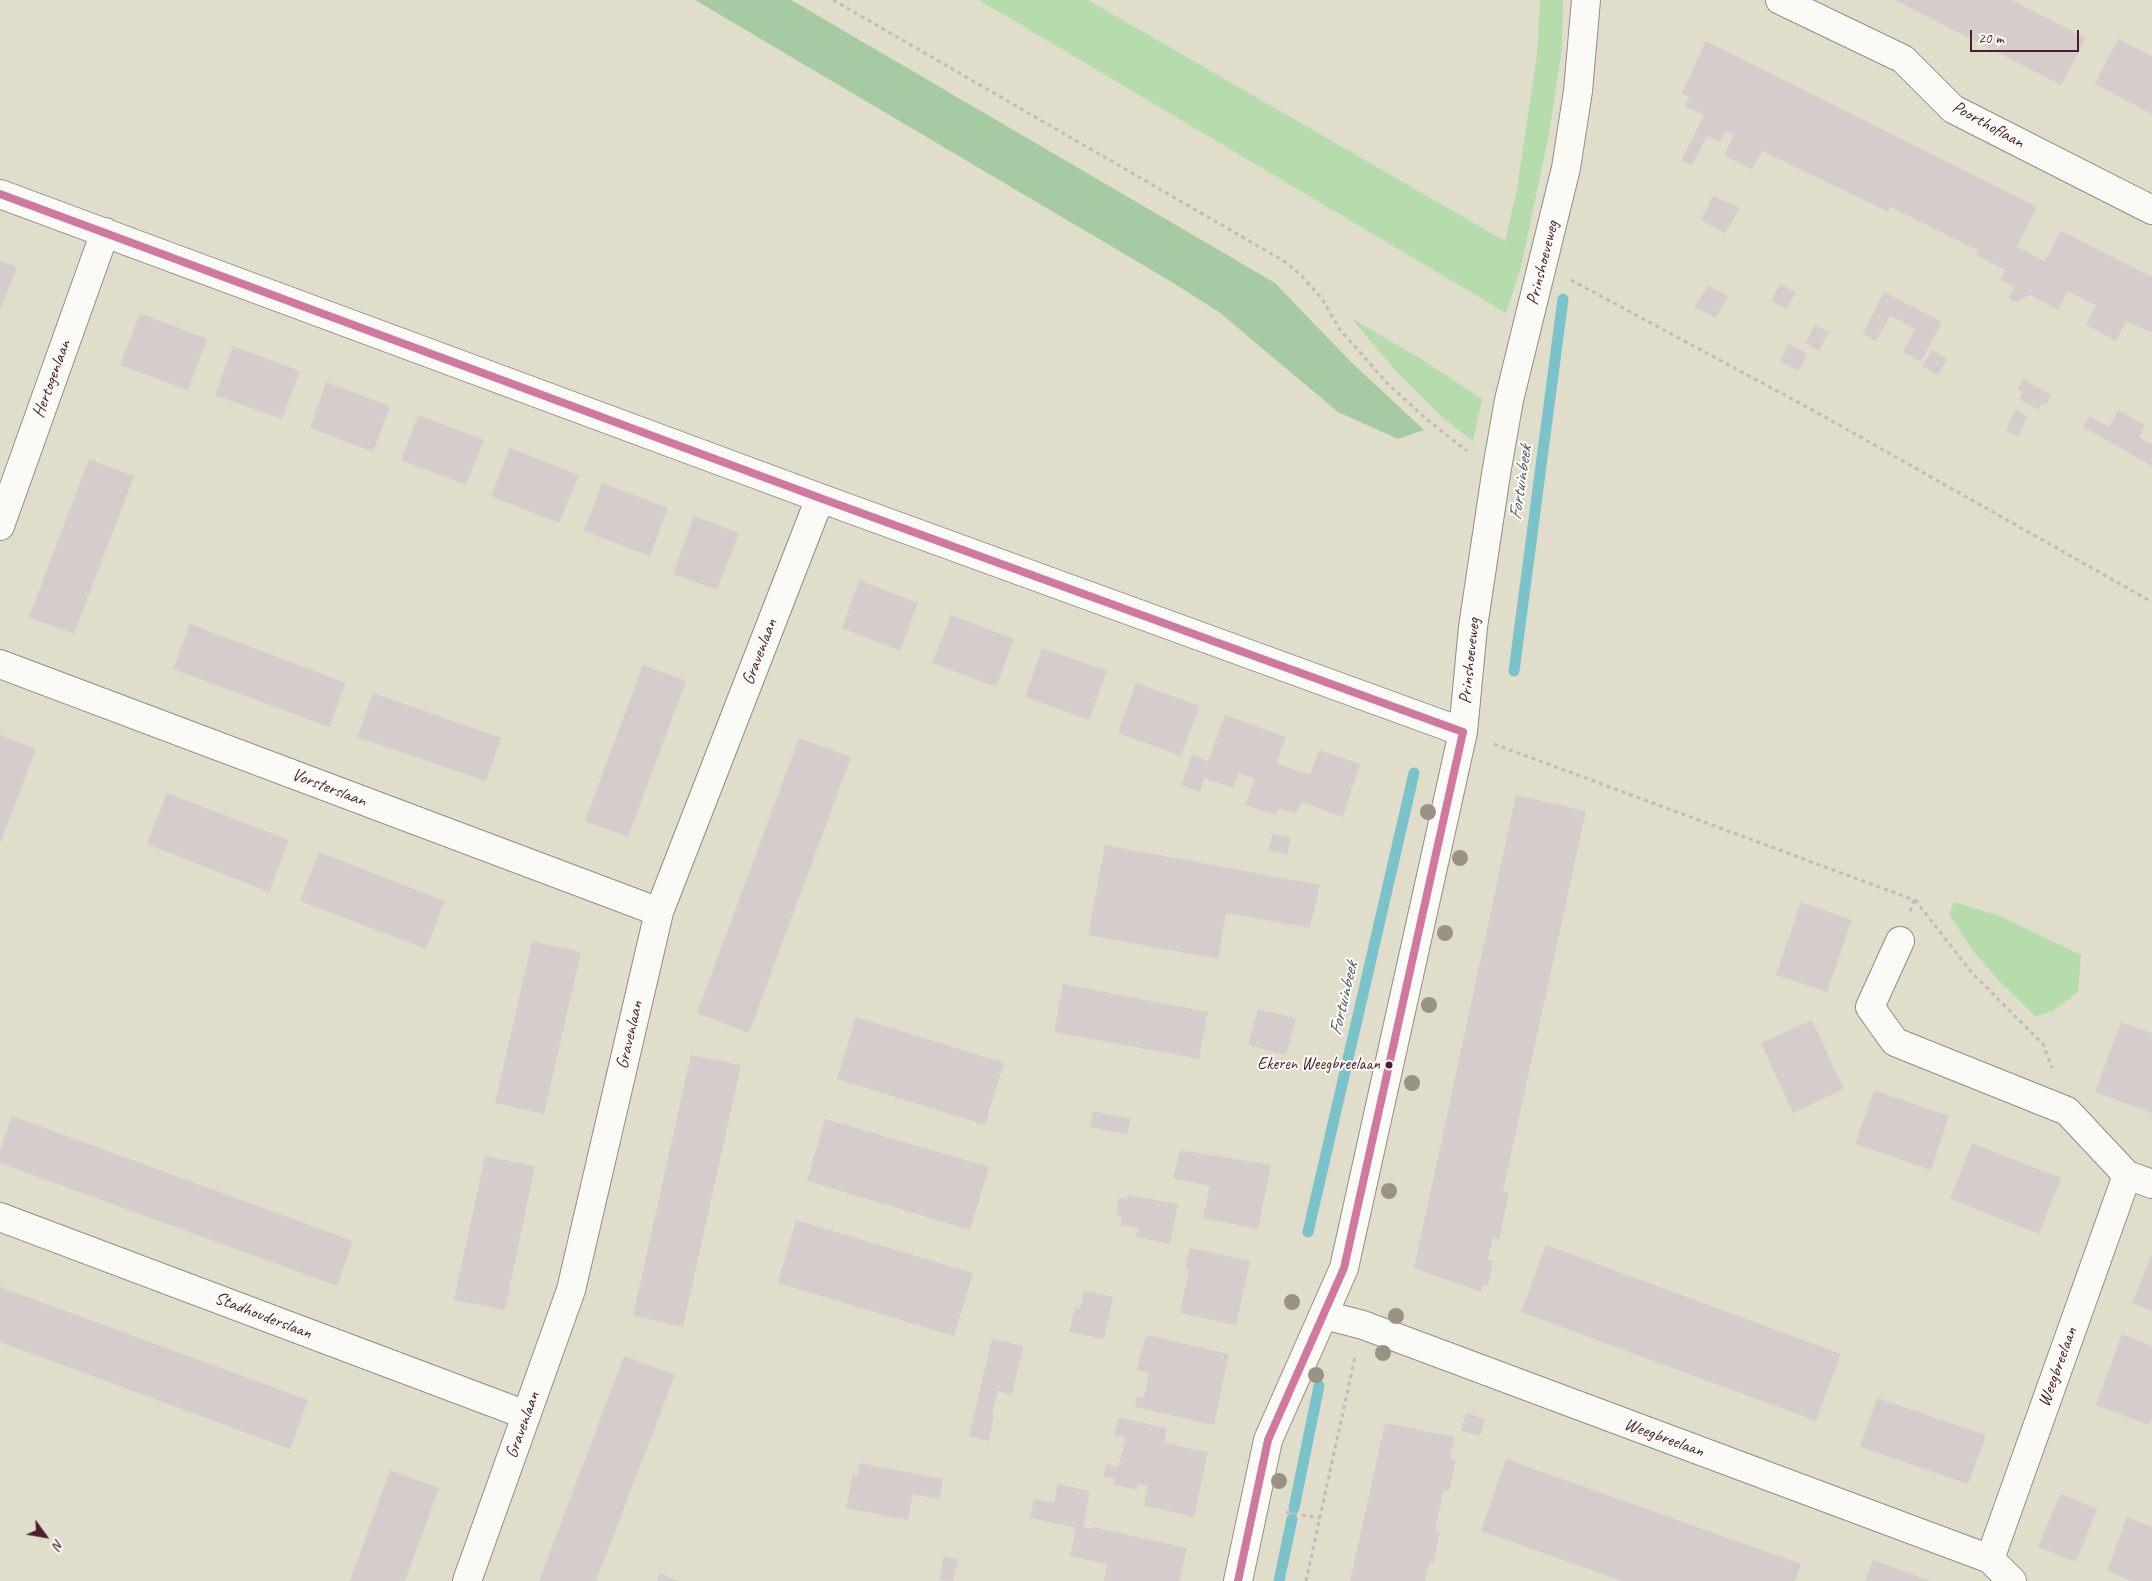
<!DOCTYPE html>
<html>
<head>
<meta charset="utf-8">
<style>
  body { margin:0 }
  #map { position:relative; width:2152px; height:1581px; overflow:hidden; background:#e1ddcb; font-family:Caveat,sans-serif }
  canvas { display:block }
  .north { position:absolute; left:20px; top:1511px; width:50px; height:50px; -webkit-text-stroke:4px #fdfcf7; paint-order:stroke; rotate:122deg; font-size:14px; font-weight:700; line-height:20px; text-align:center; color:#4a1f2b }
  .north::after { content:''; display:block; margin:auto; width:18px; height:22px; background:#4a1f2b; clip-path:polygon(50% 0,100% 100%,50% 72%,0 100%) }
  .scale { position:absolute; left:1970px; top:30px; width:109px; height:22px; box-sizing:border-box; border:2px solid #4a1f2b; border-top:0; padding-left:6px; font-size:15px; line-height:18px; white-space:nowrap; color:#4a1f2b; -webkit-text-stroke:4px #fdfcf7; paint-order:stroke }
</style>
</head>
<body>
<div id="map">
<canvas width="2152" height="1581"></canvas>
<div class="north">N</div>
<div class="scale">20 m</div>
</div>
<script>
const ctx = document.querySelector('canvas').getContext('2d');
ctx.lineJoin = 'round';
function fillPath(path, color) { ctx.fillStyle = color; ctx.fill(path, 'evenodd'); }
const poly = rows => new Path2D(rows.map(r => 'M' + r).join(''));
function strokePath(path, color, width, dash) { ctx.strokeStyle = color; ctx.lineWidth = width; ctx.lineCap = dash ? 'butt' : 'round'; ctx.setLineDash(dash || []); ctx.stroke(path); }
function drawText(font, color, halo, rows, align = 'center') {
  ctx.font = font + ' Caveat,sans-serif'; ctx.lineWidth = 4; ctx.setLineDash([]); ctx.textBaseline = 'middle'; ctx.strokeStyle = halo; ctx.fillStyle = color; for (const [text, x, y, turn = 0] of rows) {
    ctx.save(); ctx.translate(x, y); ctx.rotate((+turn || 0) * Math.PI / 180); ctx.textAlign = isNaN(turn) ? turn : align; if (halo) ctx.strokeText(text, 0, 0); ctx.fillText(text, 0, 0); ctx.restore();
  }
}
fillPath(poly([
  [979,0,1088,0,1505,241,1517,189,1537,54,1540,0,1563,0,1562,49,1549,134,1521,267,1506,313],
  [1351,318,1418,357,1482,399,1473,441,1442,417,1395,370],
  [1954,902,2000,916,2081,955,2078,992,2053,1011,2035,1016,2000,982,1974,952,1949,914]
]), '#b6dcae');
fillPath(poly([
  [695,0,791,0,1275,283,1350,361,1424,430,1398,439,1338,412,1219,312,1170,281]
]), '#a6caa2');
strokePath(poly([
  [1514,671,1563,299],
  [1308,1232,1414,773],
  [1294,1508,1319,1386],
  [1279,1581,1292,1519]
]), '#7ac3cb', 11);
fillPath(poly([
  [1895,0,2011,0,2086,38,2061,85],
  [2118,39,2152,56,2152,114,2095,84],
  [1706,41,2037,207,2017,247,2045,261,2061,231,2152,277,2152,333,2126,321,2116,341,2086,325,2096,305,2067,291,2058,310,2030,295,2015,302,2009,299,2014,287,2001,280,2005,270,1976,255,1979,251,1891,207,1888,212,1763,151,1752,169,1724,155,1734,135,1726,131,1720,142,1707,136,1692,165,1681,161,1704,115,1685,106,1689,97,1682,93],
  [1713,196,1740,208,1725,233,1701,220],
  [0,261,17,267,0,311],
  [1780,284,1796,292,1787,309,1771,301],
  [1708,285,1728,296,1716,318,1695,307],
  [1884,292,1942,322,1921,362,1903,352,1915,330,1905,323,1890,316,1876,341,1863,334],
  [140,313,207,339,188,390,120,365],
  [1815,325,1829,332,1819,351,1805,343],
  [1789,344,1808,354,1798,371,1780,361],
  [233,346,300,371,282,419,215,395],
  [1932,350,1947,359,1938,375,1922,366],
  [2023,379,2051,395,2046,405,2042,403,2038,410,2019,399,2023,392,2018,389],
  [326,382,390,406,373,452,310,428],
  [2015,410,2027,416,2019,437,2006,431],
  [2118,410,2145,425,2139,437,2152,445,2152,466,2083,427,2089,416,2109,427],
  [418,415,484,440,466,485,401,460],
  [510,448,579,475,559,523,491,496],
  [89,459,134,476,74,634,29,617],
  [602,483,668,508,650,556,584,531],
  [694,516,739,533,717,590,673,574],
  [859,580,918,603,900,651,842,628],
  [951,615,1014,639,996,687,932,663],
  [190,624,346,683,329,727,173,669],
  [1042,648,1107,671,1089,720,1025,697],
  [643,665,686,681,628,837,585,821],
  [1136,683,1200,706,1181,756,1118,733],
  [373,693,501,738,486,781,357,737],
  [1225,715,1286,737,1276,763,1310,775,1319,750,1360,764,1343,817,1301,802,1296,814,1278,808,1275,815,1245,805,1255,779,1239,773,1233,788,1204,778,1200,792,1181,785,1192,755,1208,761],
  [0,735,36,749,0,844],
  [799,738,851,757,749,1033,697,1013],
  [167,793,289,840,269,892,147,844],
  [1516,795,1586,811,1503,1191,1509,1193,1499,1240,1493,1238,1488,1260,1493,1261,1488,1286,1483,1285,1481,1292,1414,1268],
  [1273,833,1291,838,1287,855,1268,850],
  [1105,845,1320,885,1310,928,1226,913,1218,959,1088,935],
  [319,852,445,901,426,949,300,901],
  [1801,902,1852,920,1827,992,1776,975],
  [532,941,581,952,544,1114,495,1103],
  [1063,984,1208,1012,1199,1059,1054,1032],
  [1258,1009,1296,1018,1286,1055,1248,1045],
  [856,1017,1004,1063,985,1125,837,1079],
  [1812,1020,1844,1089,1793,1113,1761,1043],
  [2121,1022,2152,1033,2152,1113,2095,1092],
  [691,1055,741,1065,683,1327,633,1316],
  [1874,1090,1949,1116,1931,1170,1855,1144],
  [1093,1111,1131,1119,1127,1135,1090,1127],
  [12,1116,353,1241,337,1286,0,1163,0,1150],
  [825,1119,989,1167,970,1230,807,1181],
  [1972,1143,2061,1178,2039,1234,1950,1199],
  [1180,1150,1271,1165,1258,1229,1203,1218,1210,1186,1173,1178],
  [485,1156,535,1166,505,1310,454,1300],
  [1128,1195,1178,1204,1170,1244,1136,1237,1138,1228,1120,1225,1122,1217,1116,1214,1119,1198,1127,1199],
  [796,1220,973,1273,954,1336,778,1283],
  [1546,1245,1841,1354,1816,1421,1521,1312],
  [1190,1248,1250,1261,1236,1325,1180,1313,1189,1270,1185,1269],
  [2152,1253,2152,1311,2132,1303],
  [0,1287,308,1400,290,1449,0,1342],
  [1084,1291,1113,1297,1104,1339,1069,1332,1075,1308,1080,1309],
  [2122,1334,2152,1346,2152,1418,2149,1425,2096,1405],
  [1146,1335,1229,1354,1214,1425,1135,1407,1137,1397,1144,1398,1149,1373,1137,1370],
  [992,1339,1023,1346,1012,1395,998,1391,992,1414,994,1415,989,1441,969,1436],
  [624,1356,675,1375,596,1581,539,1581],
  [1877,1398,1986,1435,1968,1484,1860,1447],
  [1466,1413,1485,1419,1480,1436,1461,1431],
  [1119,1418,1167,1428,1164,1443,1208,1452,1194,1517,1144,1506,1148,1486,1138,1484,1137,1490,1113,1485,1115,1479,1104,1477,1106,1464,1118,1467,1126,1438,1114,1435],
  [1385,1423,1454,1437,1450,1459,1456,1460,1449,1491,1444,1490,1435,1530,1440,1532,1433,1564,1429,1563,1425,1581,1350,1581],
  [1506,1459,1801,1564,1795,1581,1622,1581,1481,1531],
  [860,1463,943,1479,939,1499,913,1494,908,1520,846,1508,853,1474,857,1475],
  [390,1470,439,1488,405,1581,350,1581],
  [1058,1484,1090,1491,1083,1527,1093,1529,1093,1527,1187,1548,1179,1581,1104,1581,1107,1564,1070,1556,1076,1528,1030,1518,1034,1499,1054,1503],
  [2060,1494,2097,1509,2076,1562,2038,1547],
  [2127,1517,2152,1527,2152,1581,2132,1581,2107,1571],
  [944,1556,958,1559,953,1581,939,1580],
  [1873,1560,1930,1581,1865,1581],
  [659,1573,679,1581,657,1581]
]), '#d7cccc');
const minor = poly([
  [1780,0,1903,59,1953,109,2152,210],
  [0,194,820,498,1463,732],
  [0,526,105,232],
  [0,664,659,912],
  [1900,941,1870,1007,1895,1042,2067,1111,2127,1175,2152,1184],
  [0,1217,526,1415],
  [1324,1315,1363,1325,1990,1559,2012,1581],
  [1990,1559,2127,1175],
  [467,1581,571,1290,659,912,820,498],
  [1238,1581,1268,1440,1344,1268,1463,732,1473,627,1496,474,1509,400,1566,168,1578,91,1586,0]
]);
strokePath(minor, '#958b84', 30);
strokePath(poly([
  [833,0,1284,261,1302,276,1322,299,1340,330,1387,383,1424,417,1467,451],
  [1571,280,1818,413,2152,602],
  [1494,744,1914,900,1910,912],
  [1915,900,1972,973,2043,1044,2052,1068],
  [1286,1512,1319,1518],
  [1306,1581,1355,1357]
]), '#c1bcba', 3, [4, 4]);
strokePath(minor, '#fafaf7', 28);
strokePath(poly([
  [0,194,820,498,1463,732],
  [1238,1581,1268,1440,1344,1268,1463,732]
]), '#d0789e', 8);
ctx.fillStyle = '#9a9385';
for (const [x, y] of [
  [1428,812],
  [1460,858],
  [1445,933],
  [1429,1005],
  [1412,1083],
  [1389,1191],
  [1292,1302],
  [1396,1316],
  [1383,1353],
  [1316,1375],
  [1279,1481]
]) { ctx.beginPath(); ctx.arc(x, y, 8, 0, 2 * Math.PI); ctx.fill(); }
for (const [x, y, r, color] of [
  [1389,1065,4.5,"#4a1f2b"]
]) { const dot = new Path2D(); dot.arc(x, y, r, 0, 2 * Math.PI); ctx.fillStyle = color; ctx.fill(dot); strokePath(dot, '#fdfcf7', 2); }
drawText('17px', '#4a1f2b', '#fdfcf7', [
  ["Ekeren Weegbreelaan",1380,1065]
], 'right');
drawText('18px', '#4a1f2b', '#fdfcf7', [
  ["Poorthoflaan",1988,125,29],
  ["Prinshoeveweg",1543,263,-76],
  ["Hertogenlaan",52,379,-70],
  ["Gravenlaan",760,652,-69],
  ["Prinshoeveweg",1470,661,-84],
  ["Vorsterslaan",329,788,21],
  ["Gravenlaan",630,1035,-77],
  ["Stadhouderslaan",263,1316,21],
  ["Weegbreelaan",2058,1367,-70],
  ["Gravenlaan",523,1425,-70],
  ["Weegbreelaan",1664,1438,20]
]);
drawText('italic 19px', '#4c5c6b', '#fdfcf7', [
  ["Fortuinbeek",1521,483,-82],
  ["Fortuinbeek",1344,999,-77]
]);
</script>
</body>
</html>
